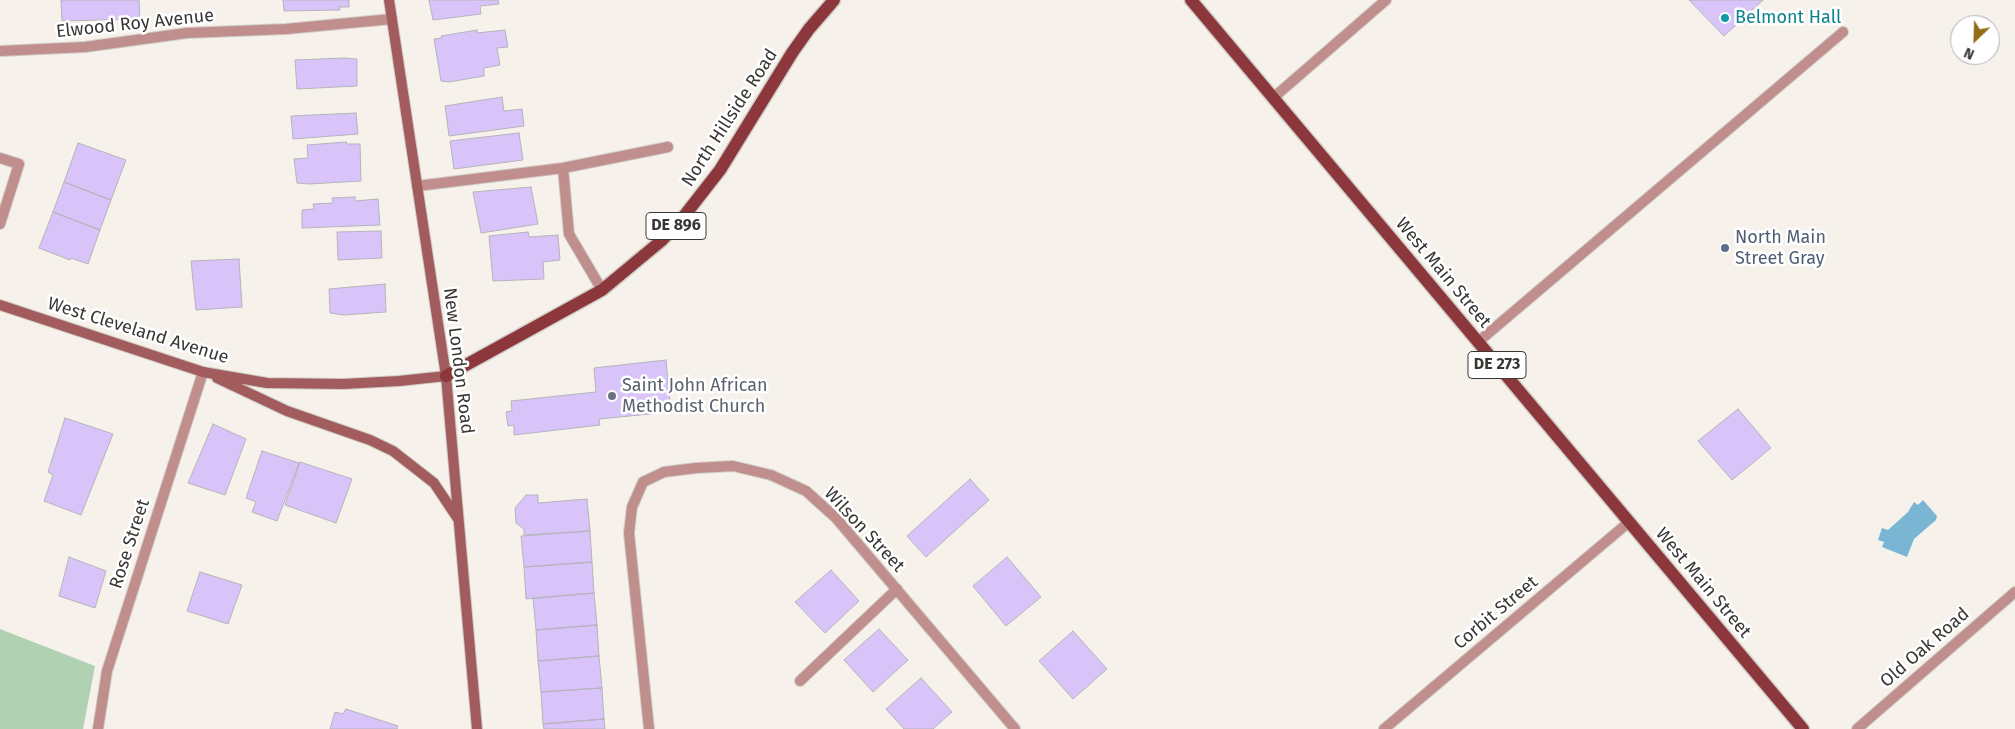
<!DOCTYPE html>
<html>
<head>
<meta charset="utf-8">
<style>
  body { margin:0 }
  #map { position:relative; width:2015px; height:729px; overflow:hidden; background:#f6f2eb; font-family:"Fira Sans",sans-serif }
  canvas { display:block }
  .north { position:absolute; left:1950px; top:15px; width:50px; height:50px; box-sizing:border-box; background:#fff; border:1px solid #afafae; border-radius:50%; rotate:204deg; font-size:14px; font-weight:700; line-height:20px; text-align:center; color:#383734 }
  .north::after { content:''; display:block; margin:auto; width:18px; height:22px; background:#926d14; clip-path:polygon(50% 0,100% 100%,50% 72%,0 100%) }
</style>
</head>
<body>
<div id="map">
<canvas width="2015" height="729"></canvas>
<div class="north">N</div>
</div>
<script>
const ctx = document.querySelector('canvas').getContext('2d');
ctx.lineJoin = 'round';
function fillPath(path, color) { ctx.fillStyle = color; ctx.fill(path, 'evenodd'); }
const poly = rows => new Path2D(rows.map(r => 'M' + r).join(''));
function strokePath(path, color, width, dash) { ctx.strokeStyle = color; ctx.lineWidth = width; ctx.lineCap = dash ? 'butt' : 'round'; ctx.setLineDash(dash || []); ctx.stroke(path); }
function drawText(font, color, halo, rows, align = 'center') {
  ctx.font = font + ' "Fira Sans",sans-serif'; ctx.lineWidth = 5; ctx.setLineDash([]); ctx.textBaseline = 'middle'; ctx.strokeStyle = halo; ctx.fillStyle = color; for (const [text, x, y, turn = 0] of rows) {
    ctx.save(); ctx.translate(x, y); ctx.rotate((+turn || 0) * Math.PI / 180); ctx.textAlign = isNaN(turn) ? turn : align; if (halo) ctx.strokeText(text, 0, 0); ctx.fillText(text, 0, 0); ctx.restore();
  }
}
fillPath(poly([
  [0,629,95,666,83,729,0,729]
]), '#b1d1b3');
fillPath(poly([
  [1923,500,1937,516,1936,520,1914,539,1907,557,1882,547,1884,542,1878,540,1882,528,1888,530,1908,512,1914,502,1918,505]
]), '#7ab6d4');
const building = poly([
  [61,0,139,0,140,19,62,21,61,0],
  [283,0,349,0,349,7,339,7,340,10,284,11,283,0],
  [429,0,498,0,499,4,480,6,481,14,433,20,429,0],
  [1689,0,1763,0,1724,36,1689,0],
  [477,30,477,33,505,30,508,47,497,48,500,65,484,68,484,76,449,82,441,81,434,39,442,38,441,36,477,30],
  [344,58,357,59,357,86,297,89,295,60,344,58],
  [502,97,504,111,522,109,524,126,449,136,445,106,502,97],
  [356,113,358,134,293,139,291,116,356,113],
  [519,133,523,160,454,169,450,141,519,133],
  [346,142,347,144,360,144,361,181,309,184,297,183,294,159,308,158,307,145,346,142],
  [78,143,126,160,111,200,64,182,78,143],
  [64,182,111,200,100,230,53,212,64,182],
  [531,187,538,224,481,233,473,192,531,187],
  [355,197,355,201,378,199,380,225,302,228,302,210,314,209,313,204,333,203,332,198,355,197],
  [53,212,100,230,88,264,71,258,70,260,39,248,53,212],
  [381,231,382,258,338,260,337,232,381,231],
  [528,232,529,237,558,235,560,260,543,262,544,279,493,281,489,236,528,232],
  [239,259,242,307,196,310,191,261,239,259],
  [385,284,386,312,344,315,330,313,329,289,385,284],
  [666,360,671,412,599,419,600,425,514,435,514,425,508,426,506,412,512,411,511,401,596,392,594,368,666,360],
  [1738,409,1771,448,1732,480,1698,441,1738,409],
  [65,418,113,434,81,515,44,501,53,475,48,472,65,418],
  [213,424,246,439,225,495,188,483,213,424],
  [262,451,299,463,277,521,252,512,256,502,246,498,262,451],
  [300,462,352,479,336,523,285,505,300,462],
  [970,479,989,500,926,557,907,536,970,479],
  [526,495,538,495,538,503,587,499,590,531,524,535,524,529,516,523,515,508,526,495],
  [590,531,592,562,524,567,521,536,590,531],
  [69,557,106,571,95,608,59,596,69,557],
  [1007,557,1041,597,1006,626,973,586,1007,557],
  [592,562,594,593,526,599,524,567,592,562],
  [831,570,859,601,825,633,795,602,831,570],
  [200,572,242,585,228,624,187,611,200,572],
  [594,593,597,625,536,630,533,598,594,593],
  [597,625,599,656,538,661,536,630,597,625],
  [879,629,908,660,873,692,844,660,879,629],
  [1073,631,1107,669,1073,699,1039,661,1073,631],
  [599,656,602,688,541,692,538,661,599,656],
  [921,678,952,712,933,729,904,729,886,709,921,678],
  [602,688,604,719,543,724,541,692,602,688],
  [346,709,398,726,397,729,330,729,335,712,343,714,346,709],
  [604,719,605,729,544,729,543,724,604,719]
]);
fillPath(building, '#d8c4f8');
strokePath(building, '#b5b3ba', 1);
const lane = poly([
  [0,51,85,47,187,33,286,29,392,19],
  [1273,98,1386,0],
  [0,158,19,164,0,224],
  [563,168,668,147],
  [417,186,563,168,569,234,602,290],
  [1478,342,1843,32],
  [800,681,897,589]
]);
const street = poly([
  [98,729,107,671,203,372],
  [649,729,629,533,632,507,643,482,664,472,696,468,733,466,771,475,806,491,836,518,1015,729],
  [1384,729,1629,522],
  [1857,729,2015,592]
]);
const secondary = poly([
  [389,0,446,376,477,729],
  [0,305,203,372,267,383,343,384,399,381,446,376],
  [217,378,287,411,370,440,393,451,434,483,458,519]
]);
const primary = poly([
  [1191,0,1803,729],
  [446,376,602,290,661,241,681,220,720,170,792,53,809,29,834,0]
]);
strokePath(lane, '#d0cdc6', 12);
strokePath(street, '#d0cdc6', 12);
strokePath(secondary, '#d0cdc6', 12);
strokePath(primary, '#d0cdc6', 15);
strokePath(lane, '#bf8e8d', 10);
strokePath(street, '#bf8e8d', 10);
strokePath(secondary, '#a25c5e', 10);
strokePath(primary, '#8b373c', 12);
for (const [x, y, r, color] of [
  [1725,18,5,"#0f9aa8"],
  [1725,248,5,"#5c6f8a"],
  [612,396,5,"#6b7280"]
]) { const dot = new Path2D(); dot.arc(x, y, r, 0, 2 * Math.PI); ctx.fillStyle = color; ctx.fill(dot); strokePath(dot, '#fff', 2); }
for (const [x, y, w] of [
  [676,226,60],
  [1497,365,58]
]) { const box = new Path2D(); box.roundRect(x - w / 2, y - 13.5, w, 27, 4); ctx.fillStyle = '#fff'; ctx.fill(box); strokePath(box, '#383734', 1); }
drawText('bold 16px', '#383734', null, [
  ["DE 896",676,226],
  ["DE 273",1497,365]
]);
drawText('18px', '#0d838f', '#fff', [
  ["Belmont Hall",1735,18]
], 'left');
drawText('18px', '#383734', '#fff', [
  ["Elwood Roy Avenue",135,24,-6],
  ["North Hillside Road",730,118,-57],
  ["West Main Street",1443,273,50],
  ["West Cleveland Avenue",138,331,17],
  ["New London Road",458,361,83],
  ["Wilson Street",864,530,47],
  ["Rose Street",130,544,-72],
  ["West Main Street",1703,583,50],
  ["Corbit Street",1496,613,-40],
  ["Old Oak Road",1925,648,-41]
]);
drawText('18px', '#4e5e75', '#fff', [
  ["North Main",1735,238],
  ["Street Gray",1735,259]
], 'left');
drawText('18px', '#5b616d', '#fff', [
  ["Saint John African",622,386],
  ["Methodist Church",622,407]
], 'left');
</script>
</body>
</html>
